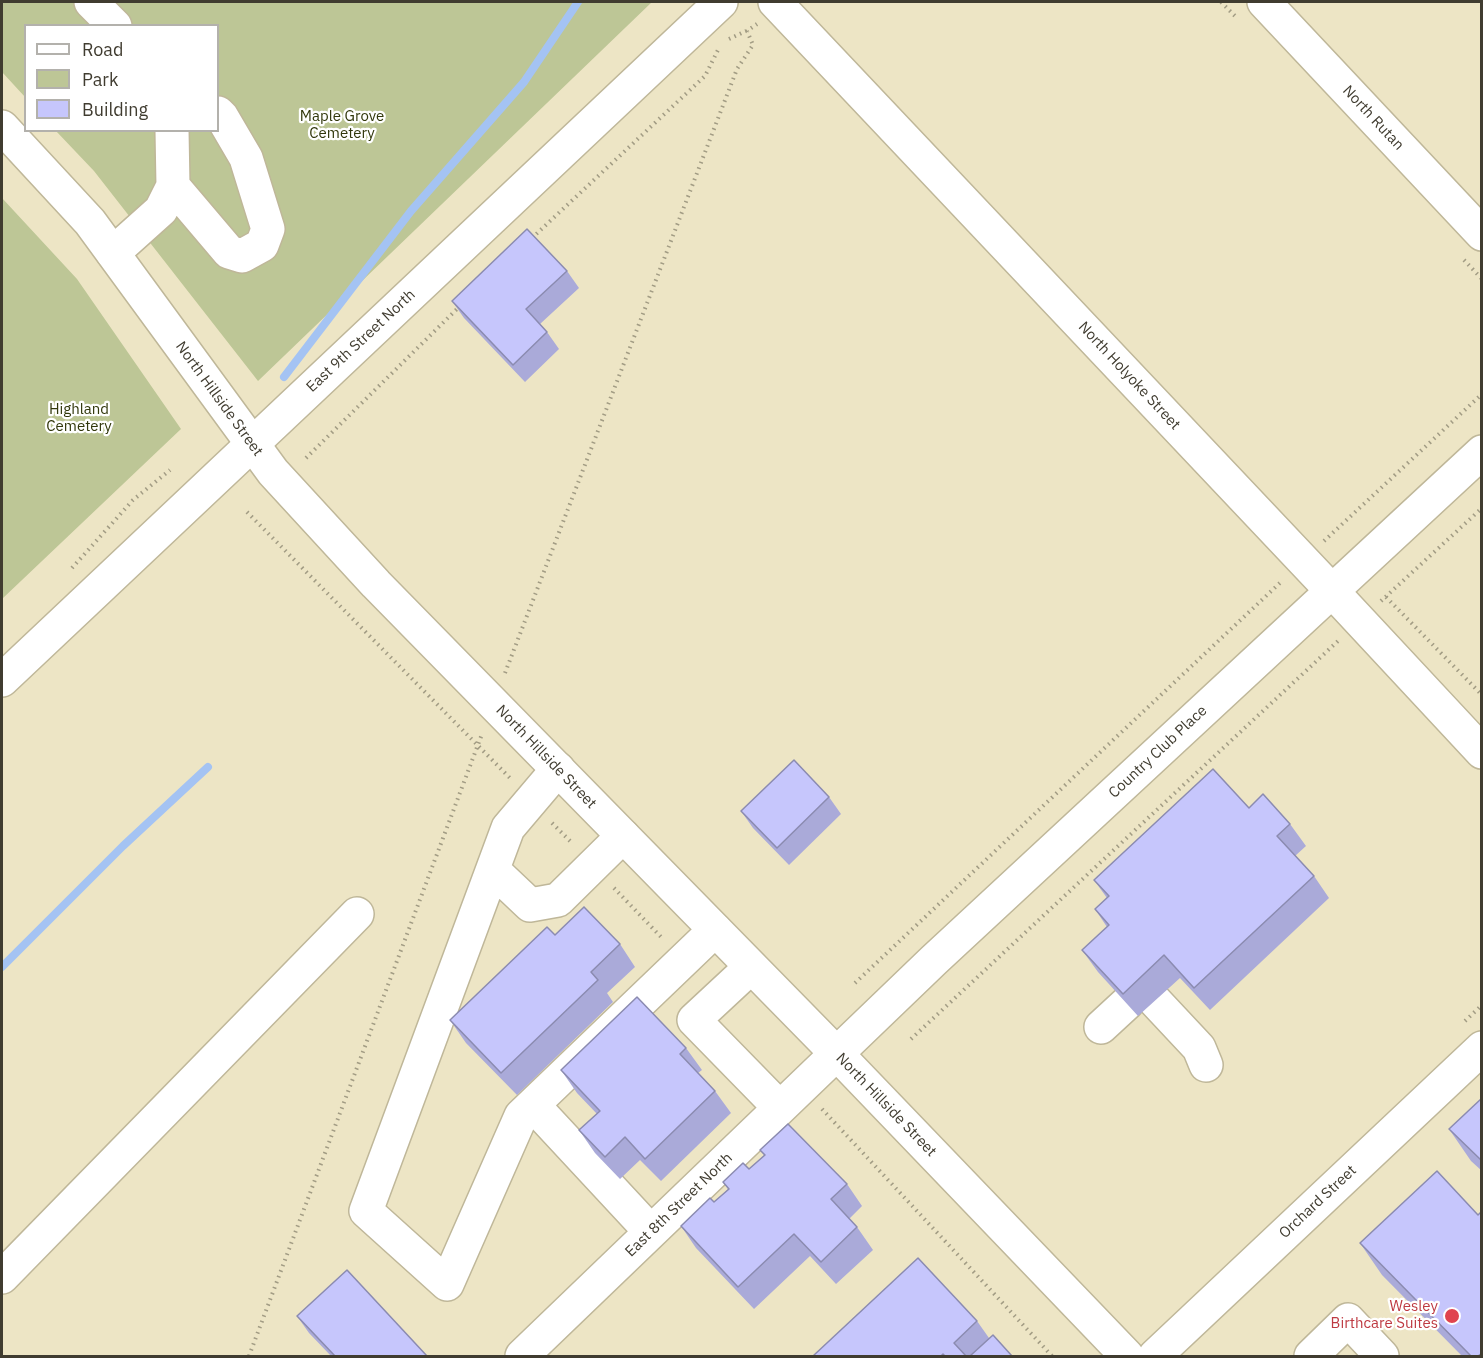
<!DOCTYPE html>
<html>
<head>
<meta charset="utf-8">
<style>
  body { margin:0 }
  #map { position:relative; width:1483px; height:1358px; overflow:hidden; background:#ede5c5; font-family:"IBM Plex Sans",sans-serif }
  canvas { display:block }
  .frame { position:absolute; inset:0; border:3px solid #403c30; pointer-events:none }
  .legend { position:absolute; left:24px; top:24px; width:195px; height:108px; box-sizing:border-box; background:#fff; border:2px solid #b3b1ac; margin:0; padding:8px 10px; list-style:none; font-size:18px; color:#403c30 }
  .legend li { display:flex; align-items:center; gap:12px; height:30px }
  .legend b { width:30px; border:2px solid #b3b1ac }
</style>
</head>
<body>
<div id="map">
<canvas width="1483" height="1358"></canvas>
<div class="frame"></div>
<ul class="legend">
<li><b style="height:8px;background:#fff"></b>Road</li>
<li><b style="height:16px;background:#bdc696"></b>Park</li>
<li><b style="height:16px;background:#c6c6fc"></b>Building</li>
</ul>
</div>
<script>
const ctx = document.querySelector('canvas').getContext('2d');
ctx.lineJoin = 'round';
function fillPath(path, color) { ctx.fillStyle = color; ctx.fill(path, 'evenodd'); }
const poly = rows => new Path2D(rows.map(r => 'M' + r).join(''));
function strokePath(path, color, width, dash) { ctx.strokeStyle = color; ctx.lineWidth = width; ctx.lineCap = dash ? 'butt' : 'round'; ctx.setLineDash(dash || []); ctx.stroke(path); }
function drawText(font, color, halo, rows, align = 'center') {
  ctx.font = font + ' "IBM Plex Sans",sans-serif'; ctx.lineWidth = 4.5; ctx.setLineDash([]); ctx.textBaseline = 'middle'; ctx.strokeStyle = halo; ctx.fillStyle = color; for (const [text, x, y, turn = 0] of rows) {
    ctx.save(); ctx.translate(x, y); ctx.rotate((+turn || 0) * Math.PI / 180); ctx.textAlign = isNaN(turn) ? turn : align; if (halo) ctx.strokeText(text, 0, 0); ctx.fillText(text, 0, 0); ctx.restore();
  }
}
fillPath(poly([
  [2,2,652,2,258,381,94,171,56,131,218,130,218,26,26,26,25,97,2,72],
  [2,198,77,279,181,429,2,599]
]), '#bdc696');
strokePath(poly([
  [284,377,411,211,524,82,578,2],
  [2,967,123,846,208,767]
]), '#a4c3f3', 8);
const minor = poly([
  [91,2,115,26],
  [775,2,1332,591,1482,752],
  [1264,2,1482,234],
  [173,186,229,252,242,256,262,245,268,229,246,158,222,117,218,113],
  [113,253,161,210,173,186,172,130],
  [2,680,721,2],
  [558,769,508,828,366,1211,447,1284,521,1116,715,930],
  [493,870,530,905,558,900,623,836],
  [751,967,694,1020,780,1108],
  [1155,1001,1199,1048,1206,1065],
  [1101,1027,1127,1003],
  [533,1105,651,1232],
  [2,1277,357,914],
  [522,1356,934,960,1482,452],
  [1155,1356,1482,1048],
  [1311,1356,1348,1320,1382,1356]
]);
const major = poly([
  [2,127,90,222,273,472,376,584,837,1054,1127,1356]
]);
strokePath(minor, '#bfb799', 36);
strokePath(major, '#bfb799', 36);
strokePath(poly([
  [1221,2,1235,16],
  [729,39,746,31],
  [532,238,705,76,718,50],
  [1464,260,1482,279],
  [306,458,459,307],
  [247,512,510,778],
  [1324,541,1482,394],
  [72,568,133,500,170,470],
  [1386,597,1482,695],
  [1381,601,1482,508],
  [505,673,737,69,753,45,747,31,757,24],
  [552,823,572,843],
  [614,888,663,939],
  [855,983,1282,581],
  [1465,1021,1482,1005],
  [911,1039,1338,641],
  [822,1109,1052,1356],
  [249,1356,482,734]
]), '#a29c84', 4, [1.5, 4.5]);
strokePath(minor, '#fff', 33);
strokePath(major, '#fff', 33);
fillPath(poly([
  [567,271,579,288,540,324,547,332,559,349,525,382,464,318,452,301],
  [829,797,841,814,789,865,753,828,741,811],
  [1249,808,1290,824,1306,846,1295,856,1314,876,1329,898,1210,1010,1180,978,1138,1016,1098,972,1082,950,1107,927,1095,909,1107,898,1094,880],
  [555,935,620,944,635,967,607,993,613,1002,517,1095,466,1043,450,1020],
  [686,1048,702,1070,698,1073,715,1091,731,1113,661,1181,640,1160,620,1179,595,1153,579,1130,597,1114,577,1093,561,1070],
  [1482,1098,1482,1171,1471,1161,1449,1129],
  [760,1150,847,1184,862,1206,849,1219,857,1227,873,1250,836,1284,810,1256,754,1309,696,1248,681,1226,714,1202,728,1189,723,1182,749,1169,764,1155],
  [1482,1211,1482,1356,1462,1356,1382,1275,1360,1243,1478,1215],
  [297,1316,427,1356,331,1356,309,1333],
  [977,1321,989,1338,1012,1356,813,1356]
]), '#aaaad9');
const building = poly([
  [527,229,567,271,526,309,547,332,513,365,452,301,527,229],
  [794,760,829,797,777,848,741,811,794,760],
  [1213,769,1249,808,1263,794,1290,824,1277,836,1314,876,1194,988,1164,955,1123,994,1082,950,1109,925,1095,909,1109,896,1094,880,1213,769],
  [584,907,620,944,591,972,598,980,501,1073,450,1020,547,927,555,935,584,907],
  [637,997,686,1048,680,1054,715,1091,645,1159,625,1137,605,1157,579,1130,600,1111,561,1070,637,997],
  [1482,1098,1482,1161,1449,1129,1482,1098],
  [788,1124,847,1184,831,1199,857,1227,821,1262,794,1234,738,1287,681,1226,710,1198,714,1202,729,1189,723,1182,743,1163,749,1169,765,1155,760,1150,788,1124],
  [1437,1171,1478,1215,1482,1211,1482,1353,1478,1356,1471,1356,1360,1243,1437,1171],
  [918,1258,977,1321,954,1343,966,1356,945,1356,943,1354,941,1356,813,1356,918,1258],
  [347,1270,427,1356,335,1356,297,1316,347,1270],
  [993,1335,1012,1356,970,1356,993,1335]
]);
fillPath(building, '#c6c6fc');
strokePath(building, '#8b8bb0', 1.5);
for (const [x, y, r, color] of [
  [1452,1316,8,"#e0444e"]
]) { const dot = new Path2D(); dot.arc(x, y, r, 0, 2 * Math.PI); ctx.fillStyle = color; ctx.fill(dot); strokePath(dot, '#fff', 2); }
drawText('15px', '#31370b', '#fff', [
  ["Maple Grove",342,117],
  ["Cemetery",342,134],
  ["Highland",79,410],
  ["Cemetery",79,427]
]);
drawText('15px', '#403c30', '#fff', [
  ["North Rutan",1373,118,47],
  ["East 9th Street North",361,341,-43],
  ["North Holyoke Street",1129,376,47],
  ["North Hillside Street",219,399,54],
  ["Country Club Place",1158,752,-43],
  ["North Hillside Street",546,757,46],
  ["North Hillside Street",886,1105,46],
  ["Orchard Street",1318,1202,-43],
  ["East 8th Street North",679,1205,-44]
]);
drawText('15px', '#be3a42', '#fff', [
  ["Wesley",1438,1307],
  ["Birthcare Suites",1438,1324]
], 'right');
</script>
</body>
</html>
